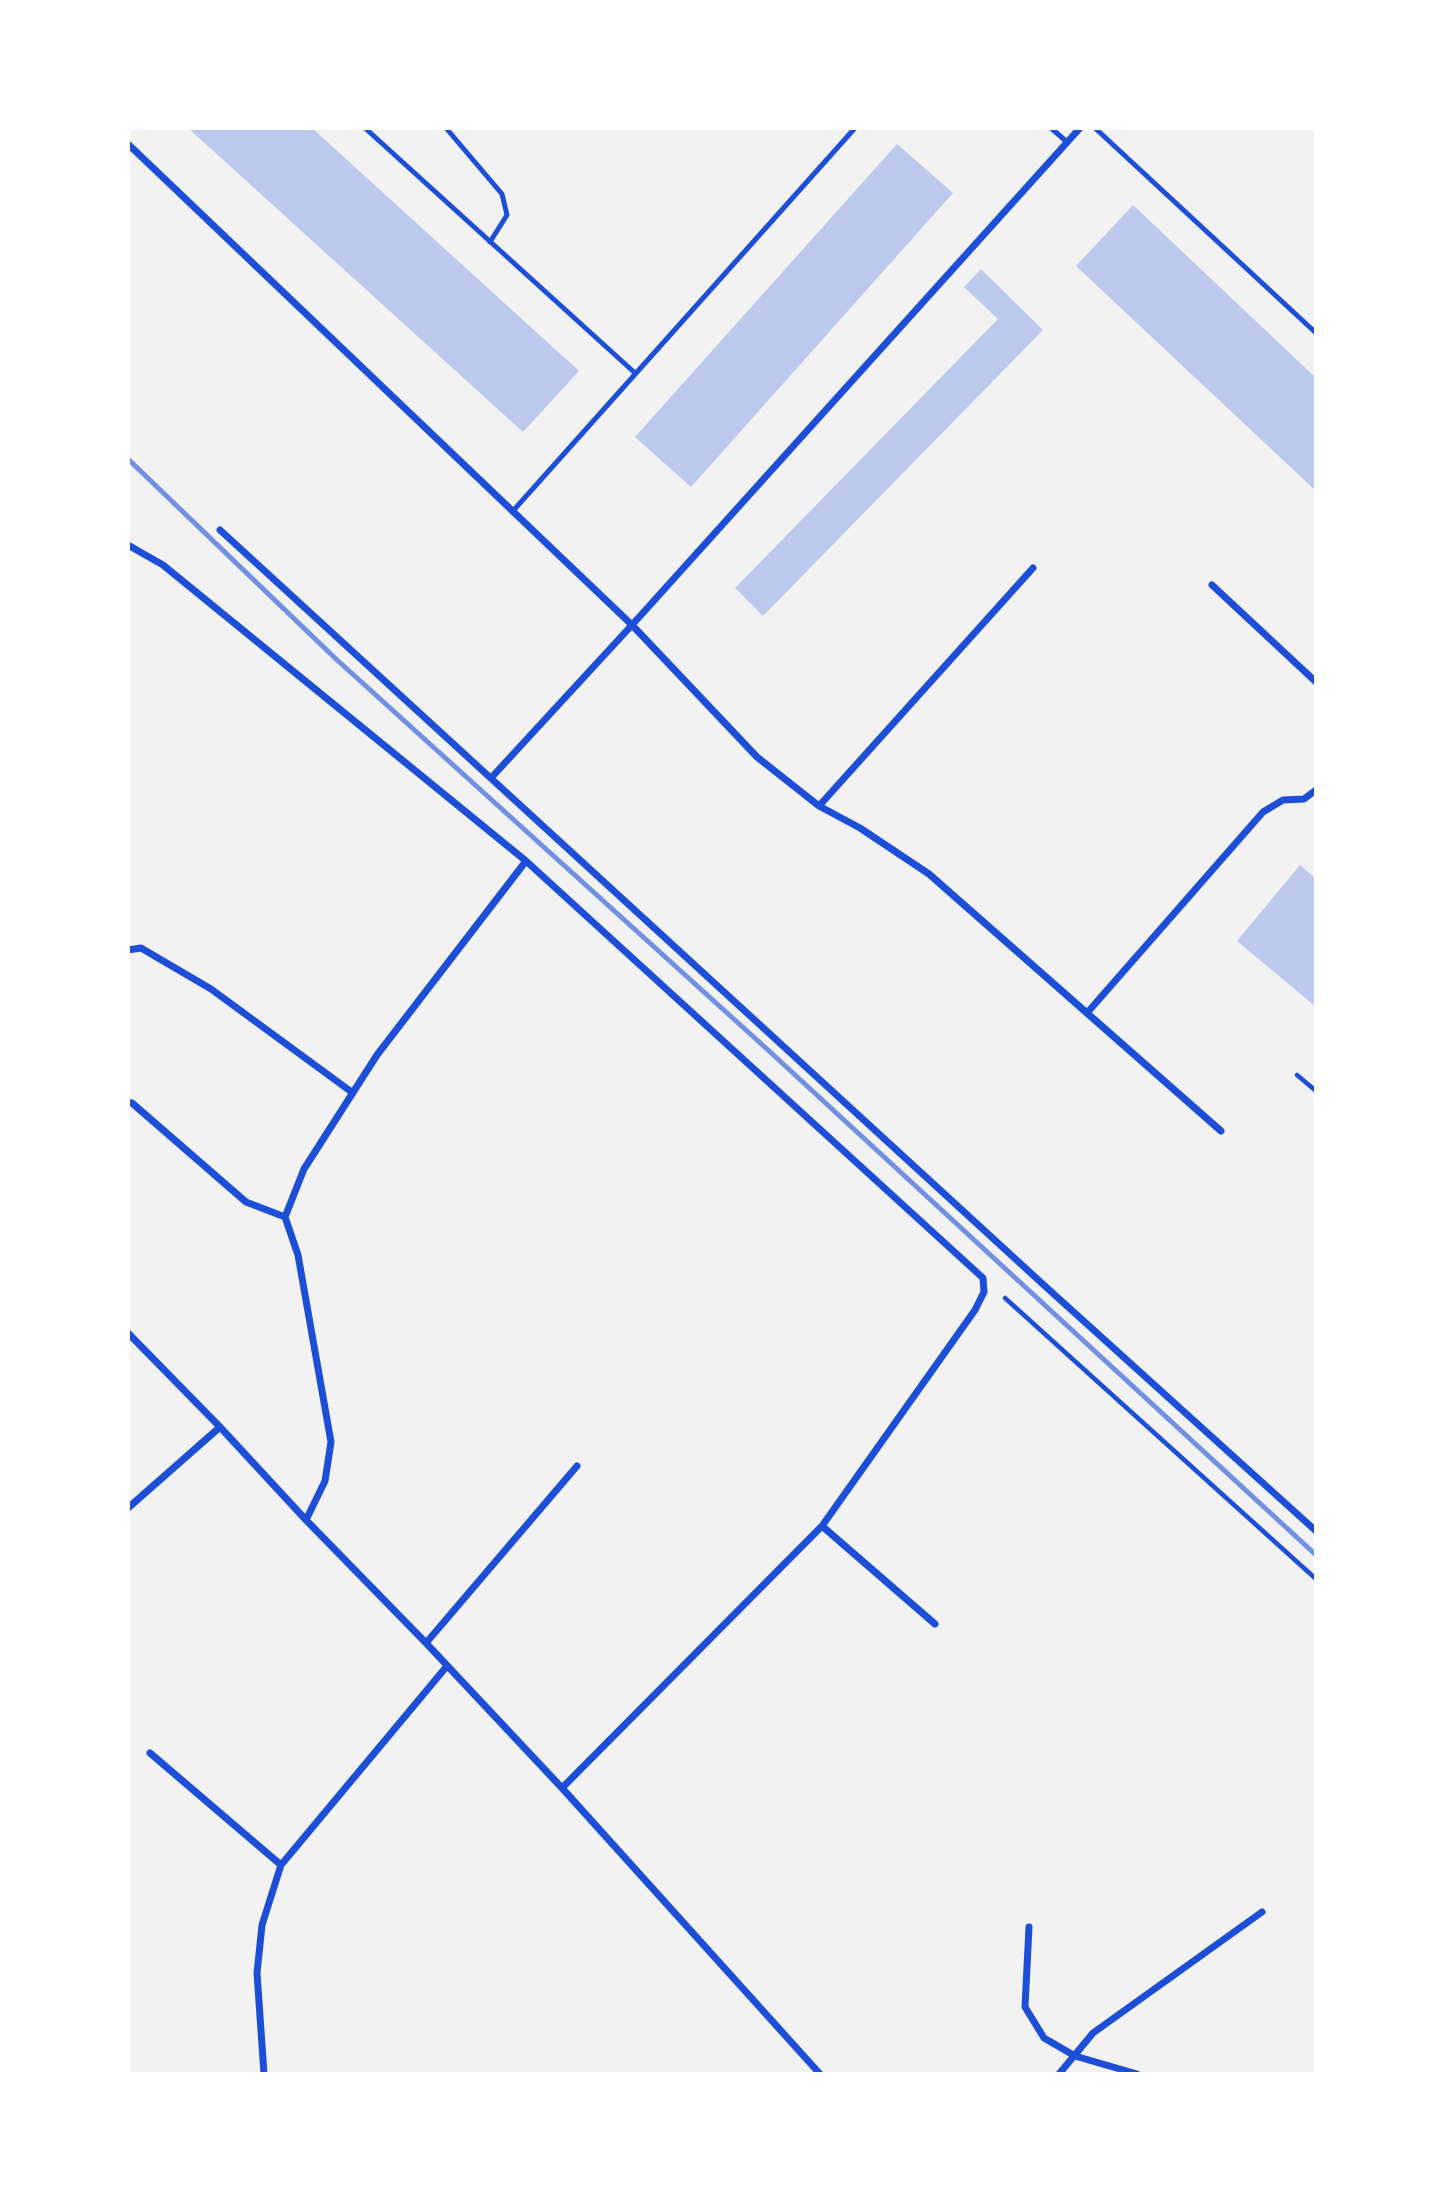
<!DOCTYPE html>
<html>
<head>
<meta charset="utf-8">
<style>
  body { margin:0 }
  #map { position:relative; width:1444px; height:2202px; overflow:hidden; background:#f2f2f2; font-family:"PT Sans",sans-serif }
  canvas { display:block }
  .frame { position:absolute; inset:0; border:130px solid #fff; pointer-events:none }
</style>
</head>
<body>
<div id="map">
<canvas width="1444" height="2202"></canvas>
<div class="frame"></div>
</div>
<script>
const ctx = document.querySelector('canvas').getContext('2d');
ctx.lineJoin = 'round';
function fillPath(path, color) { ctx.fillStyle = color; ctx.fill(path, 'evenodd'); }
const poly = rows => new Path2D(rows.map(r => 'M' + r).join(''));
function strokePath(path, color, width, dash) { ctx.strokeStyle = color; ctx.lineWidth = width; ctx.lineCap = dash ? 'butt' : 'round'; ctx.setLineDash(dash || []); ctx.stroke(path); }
fillPath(poly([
  [188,128,312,128,579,371,523,432],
  [897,144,953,193,691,487,635,437],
  [1133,205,1316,378,1316,491,1076,266],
  [981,269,1043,330,763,616,735,588,998,319,964,287],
  [1300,865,1316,879,1316,1007,1237,941]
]), '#bdc9ec');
strokePath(poly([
  [1297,1075,1316,1091],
  [1005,1298,1316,1579]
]), '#1d4ed8', 4.5);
strokePath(poly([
  [365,128,635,373],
  [446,128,502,194,507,215,490,242],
  [1051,128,1067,142],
  [1095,128,1316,333],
  [512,512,855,128]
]), '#1d4ed8', 5);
strokePath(poly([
  [128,144,632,625,757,757,819,806,860,828,929,874,1221,1131],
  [220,530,1046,1287,1316,1531],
  [128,545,163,565,526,861,983,1278,984,1292,975,1310,822,1526,562,1788],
  [1212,585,1316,682],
  [491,778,632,625,1080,128],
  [819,806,1033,568],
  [128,950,141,948,211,989,353,1093],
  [1087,1013,1263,812,1283,800,1304,799,1316,790],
  [132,1103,246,1202,285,1217],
  [128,1333,220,1427,306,1520,426,1643,562,1788,820,2074],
  [128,1508,220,1427],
  [306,1520,325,1481,331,1442,298,1255,285,1217,304,1169,377,1055,526,861],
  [822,1526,935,1624],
  [426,1643,577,1466],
  [150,1753,281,1865],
  [1029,1927,1025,2007,1044,2038,1075,2056,1137,2074],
  [264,2074,257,1973,262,1925,281,1865,447,1666],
  [1059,2074,1093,2033,1262,1912]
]), '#1d4ed8', 7);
strokePath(poly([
  [128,459,336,659,768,1050,1316,1555]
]), '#7290e2', 5);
</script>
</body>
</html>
